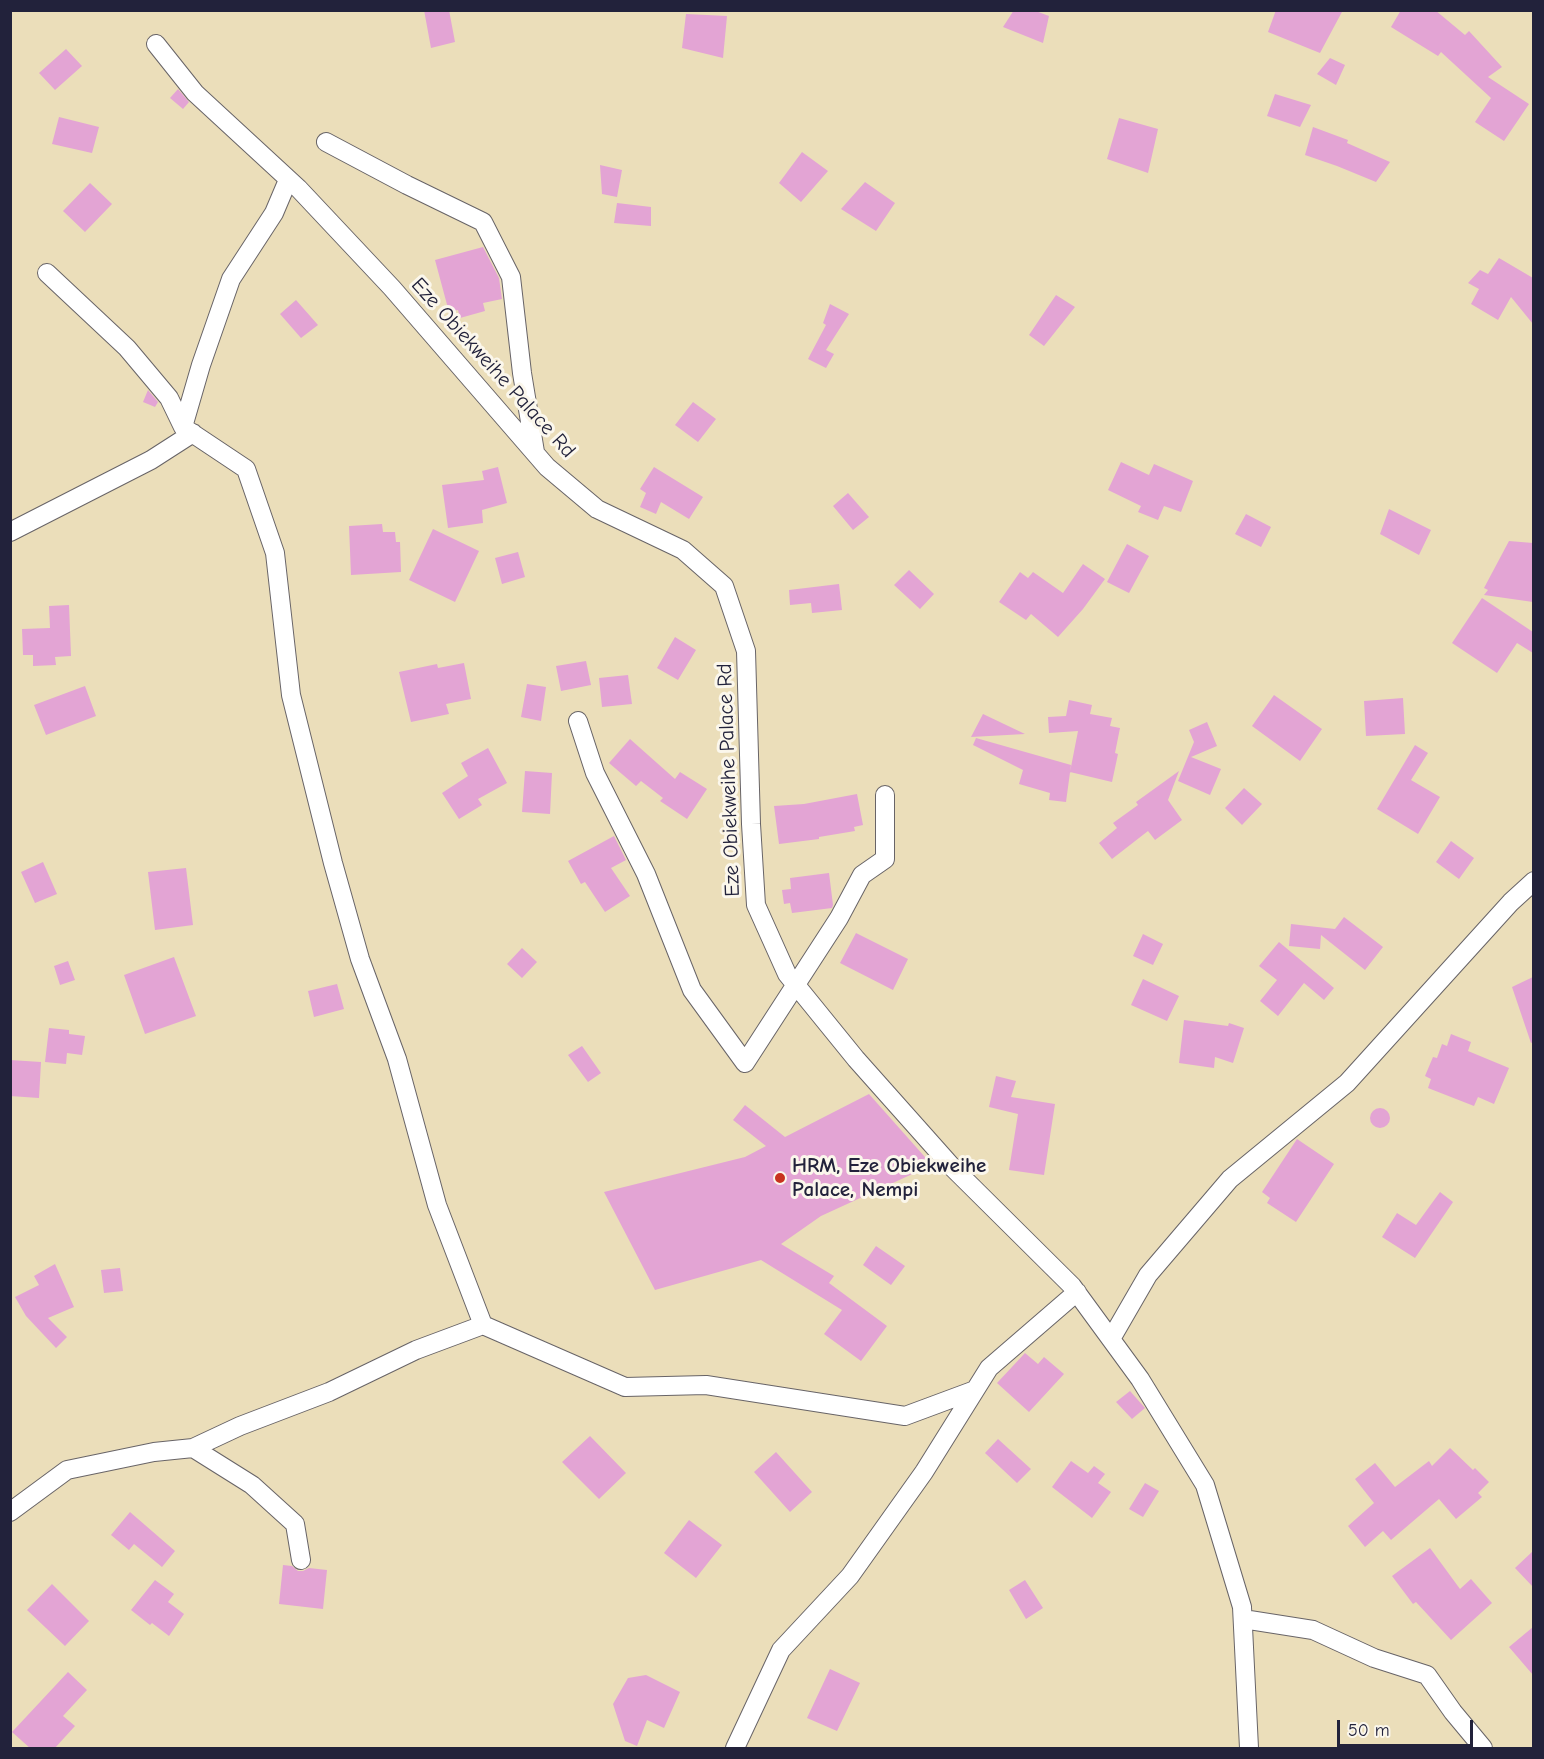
<!DOCTYPE html>
<html>
<head>
<meta charset="utf-8">
<style>
  body { margin:0 }
  #map { position:relative; width:1544px; height:1759px; overflow:hidden; background:#ebdeba; font-family:"Comic Neue",sans-serif }
  canvas { display:block }
  .frame { position:absolute; inset:0; border:12px solid #22223b; pointer-events:none }
  .scale { position:absolute; left:1337px; top:1720px; width:136px; height:27px; box-sizing:border-box; border:3px solid #22223b; border-top:0; padding-left:8px; font-size:18px; line-height:21px; white-space:nowrap; color:#22223b; -webkit-text-stroke:4px #fbf7ec; paint-order:stroke }
</style>
</head>
<body>
<div id="map">
<canvas width="1544" height="1759"></canvas>
<div class="frame"></div>
<div class="scale">50 m</div>
</div>
<script>
const ctx = document.querySelector('canvas').getContext('2d');
ctx.lineJoin = 'round';
function fillPath(path, color) { ctx.fillStyle = color; ctx.fill(path, 'evenodd'); }
const poly = rows => new Path2D(rows.map(r => 'M' + r).join(''));
function strokePath(path, color, width, dash) { ctx.strokeStyle = color; ctx.lineWidth = width; ctx.lineCap = dash ? 'butt' : 'round'; ctx.setLineDash(dash || []); ctx.stroke(path); }
function drawText(font, color, halo, rows, align = 'center') {
  ctx.font = font + ' "Comic Neue",sans-serif'; ctx.lineWidth = 6; ctx.setLineDash([]); ctx.textBaseline = 'middle'; ctx.strokeStyle = halo; ctx.fillStyle = color; for (const [text, x, y, turn = 0] of rows) {
    ctx.save(); ctx.translate(x, y); ctx.rotate((+turn || 0) * Math.PI / 180); ctx.textAlign = isNaN(turn) ? turn : align; if (halo) ctx.strokeText(text, 0, 0); ctx.fillText(text, 0, 0); ctx.restore();
  }
}
fillPath(poly([
  [424,10,449,10,455,42,431,48],
  [1014,10,1033,10,1049,16,1043,43,1003,27],
  [1276,10,1343,10,1320,53,1268,32],
  [1401,10,1435,10,1465,35,1469,31,1502,67,1488,77,1529,104,1504,141,1475,122,1491,98,1441,52,1438,56,1391,27],
  [686,14,727,16,723,58,682,48],
  [66,49,82,66,55,90,39,73],
  [1330,58,1345,65,1336,85,1317,74],
  [178,89,189,102,183,109,170,98],
  [1275,94,1311,105,1300,127,1267,116],
  [59,117,99,127,92,153,52,144],
  [1119,118,1158,129,1148,173,1107,159],
  [1313,127,1348,140,1347,143,1390,162,1376,182,1337,166,1305,155],
  [802,152,828,171,801,202,779,183],
  [600,165,622,170,617,197,602,194],
  [865,182,895,203,876,231,841,209],
  [90,183,112,204,85,232,63,211],
  [617,203,651,207,651,226,614,223],
  [483,247,499,278,502,299,483,303,485,311,460,318,458,310,449,312,435,260],
  [1499,258,1533,278,1533,324,1511,297,1498,320,1471,304,1479,289,1468,283,1480,270,1488,274],
  [1056,295,1075,307,1044,346,1029,335],
  [296,300,318,325,301,338,280,314],
  [830,304,849,314,826,350,834,354,826,368,808,359,826,325,823,323],
  [148,390,158,402,155,407,143,402],
  [693,402,716,419,698,442,675,425],
  [1121,462,1149,475,1154,464,1193,481,1181,512,1164,506,1158,520,1138,512,1141,506,1108,490],
  [498,467,507,503,482,510,483,523,448,528,442,485,484,480,482,471],
  [654,467,703,497,689,519,661,502,656,514,640,507,646,493,640,489],
  [848,493,869,517,853,530,833,506],
  [1389,509,1431,530,1419,555,1380,534],
  [1246,514,1271,527,1261,547,1235,534],
  [382,524,383,532,395,532,396,542,400,542,401,572,351,575,349,526],
  [433,529,479,551,455,602,409,580],
  [1509,541,1533,543,1533,602,1484,595,1488,590,1484,588],
  [1127,544,1149,556,1129,593,1107,582],
  [518,552,525,577,502,584,495,558],
  [1083,564,1105,579,1083,609,1058,637,1031,614,1026,620,999,602,1020,572,1028,578,1033,572,1063,593],
  [909,570,934,594,920,609,894,585],
  [839,584,842,610,812,613,811,603,790,605,789,590],
  [1482,598,1533,632,1533,653,1517,643,1497,673,1452,643],
  [69,605,71,656,55,657,56,665,33,666,33,655,23,655,22,629,50,628,49,606],
  [675,637,696,650,678,680,657,668],
  [586,661,591,685,561,691,556,666],
  [464,663,471,699,446,704,449,714,411,722,399,672,437,664,438,668],
  [628,675,632,704,602,707,599,678],
  [527,684,546,687,541,721,521,717],
  [85,686,96,716,46,735,34,705],
  [1274,695,1322,729,1300,761,1252,726],
  [1403,698,1405,734,1366,736,1364,701],
  [1069,700,1092,705,1090,714,1112,718,1110,726,1120,728,1115,753,1118,754,1112,782,1070,772,1078,731,1049,733,1048,717,1066,716],
  [983,714,1025,734,971,737],
  [1207,722,1217,746,1191,757,1221,769,1210,795,1178,781,1194,742,1189,730],
  [976,738,1071,765,1066,802,1049,800,1050,793,1019,784,1023,770,973,745],
  [630,739,675,779,680,772,707,789,687,819,660,801,663,798,641,781,636,786,609,763],
  [1415,745,1428,753,1411,780,1440,797,1418,834,1377,809],
  [488,748,507,783,478,799,482,805,459,819,442,793,468,776,461,763],
  [525,771,552,773,550,814,522,812],
  [1179,771,1168,800,1182,820,1155,840,1148,831,1112,859,1099,843,1117,828,1113,823,1138,805,1136,802],
  [1244,788,1262,804,1242,825,1225,808],
  [857,794,863,825,854,827,855,831,819,837,819,839,779,844,774,806,804,804],
  [614,836,626,860,611,868,630,896,605,912,585,882,581,884,568,861],
  [1451,841,1474,858,1459,879,1436,862],
  [43,862,57,894,35,903,21,872],
  [186,868,193,925,155,930,148,872],
  [829,873,833,905,832,908,792,913,790,903,784,904,782,890,791,889,790,878],
  [1344,917,1383,947,1365,970,1321,935,1320,949,1289,946,1291,924,1335,929],
  [856,933,908,959,893,990,840,963],
  [1143,934,1163,944,1153,965,1133,956],
  [1279,942,1334,988,1324,1000,1304,983,1278,1016,1260,1001,1277,980,1259,966],
  [522,948,537,962,522,978,507,964],
  [174,957,196,1016,145,1034,124,975],
  [68,961,75,980,60,985,54,966],
  [1533,977,1533,1042,1531,1043,1512,987],
  [1143,979,1179,996,1167,1021,1131,1005],
  [337,984,344,1009,314,1017,308,991],
  [1184,1020,1228,1026,1229,1023,1244,1028,1233,1063,1215,1057,1214,1068,1179,1063],
  [49,1028,69,1030,69,1034,85,1036,82,1055,67,1053,66,1064,45,1062],
  [1451,1034,1471,1042,1468,1051,1509,1068,1494,1104,1478,1097,1474,1106,1428,1088,1431,1079,1425,1076,1433,1057,1437,1058,1442,1044,1447,1046],
  [582,1046,601,1073,588,1082,568,1055],
  [10,1060,41,1062,39,1098,10,1096],
  [996,1076,1016,1081,1011,1097,1055,1104,1044,1175,1009,1170,1018,1114,989,1107],
  [869,1094,932,1165,821,1216,781,1244,834,1276,829,1283,887,1326,861,1361,824,1334,842,1310,761,1260,655,1290,604,1192,745,1157,766,1146,733,1120,745,1105,785,1137],
  '1370 1118a10 10 0 1 1 20 0a10 10 0 1 1-20 0Z',
  [1297,1139,1334,1164,1296,1222,1267,1203,1270,1198,1262,1192],
  [1440,1192,1453,1202,1415,1258,1382,1237,1397,1213,1416,1225],
  [876,1246,905,1266,891,1285,863,1265],
  [55,1264,74,1307,48,1318,67,1337,56,1348,26,1316,15,1297,39,1285,34,1276],
  [120,1268,123,1291,104,1293,101,1270],
  [1025,1353,1038,1364,1044,1357,1064,1374,1029,1412,997,1383],
  [1130,1391,1145,1408,1132,1419,1116,1402],
  [590,1436,626,1473,599,1499,562,1462],
  [998,1439,1031,1469,1017,1483,985,1453],
  [1450,1448,1473,1470,1475,1468,1489,1482,1478,1493,1482,1497,1456,1519,1439,1499,1391,1540,1383,1531,1365,1547,1348,1526,1374,1503,1355,1479,1375,1463,1395,1487,1429,1461,1432,1466],
  [776,1452,812,1492,790,1512,754,1472],
  [1071,1461,1088,1473,1094,1466,1105,1474,1098,1483,1111,1492,1092,1518,1052,1487],
  [1145,1483,1159,1491,1143,1517,1129,1509],
  [130,1512,175,1551,162,1567,134,1544,129,1550,111,1535],
  [689,1520,722,1545,696,1578,664,1553],
  [1430,1548,1460,1589,1471,1579,1492,1603,1451,1640,1416,1602,1413,1604,1392,1576],
  [1533,1551,1533,1587,1515,1568],
  [283,1565,292,1566,298,1571,303,1571,309,1568,327,1570,323,1609,279,1604],
  [155,1580,174,1594,168,1602,184,1614,169,1636,152,1623,150,1625,131,1610],
  [1025,1580,1043,1608,1026,1619,1009,1590],
  [52,1584,89,1621,65,1646,27,1610],
  [1533,1627,1533,1675,1509,1647],
  [830,1669,860,1683,837,1731,807,1718],
  [68,1672,87,1690,63,1716,75,1726,54,1749,31,1749,12,1732],
  [646,1675,680,1692,664,1728,647,1720,637,1746,625,1741,613,1704,628,1678]
]), '#e3a4d4');
const minor = poly([
  [156,44,195,93,298,188,392,288,547,467,597,509,683,550,724,586,746,651,751,824,756,905,787,974,856,1059,953,1168,1072,1286,1140,1379,1205,1485,1242,1607,1249,1748],
  [326,142,407,185,483,222,511,277,522,373,535,452],
  [47,273,127,348,169,398,183,427,246,469,275,553,291,695,333,863,360,959,397,1059,437,1205,483,1325,625,1387,706,1385,905,1416,975,1390],
  [183,427,201,365,231,279,274,213,288,180],
  [10,532,151,460,193,433],
  [578,721,595,773,646,874,692,990,745,1063,839,918,862,875,885,859,885,795],
  [1111,1339,1148,1275,1230,1179,1347,1083,1511,902,1534,881],
  [193,1448,240,1426,329,1392,416,1350,483,1325],
  [10,1512,67,1470,154,1452,193,1448,252,1485,295,1524,301,1560],
  [1243,1619,1313,1630,1374,1658,1427,1675,1453,1712,1483,1748],
  [735,1748,781,1650,850,1576,924,1472,989,1368,1077,1292]
]);
strokePath(minor, '#686467', 20);
strokePath(minor, '#fff', 18);
for (const [x, y, r, color] of [
  [780,1178,6,"#c8321e"]
]) { const dot = new Path2D(); dot.arc(x, y, r, 0, 2 * Math.PI); ctx.fillStyle = color; ctx.fill(dot); strokePath(dot, '#fbf7ec', 2); }
drawText('21px', '#22223b', '#fbf7ec', [
  ["Eze Obiekweihe Palace Rd",493,368,48],
  ["Eze Obiekweihe Palace Rd",729,780,-92]
]);
drawText('bold 21px', '#22223b', '#fbf7ec', [
  ["HRM, Eze Obiekweihe",792,1166],
  ["Palace, Nempi",792,1190]
], 'left');
</script>
</body>
</html>
